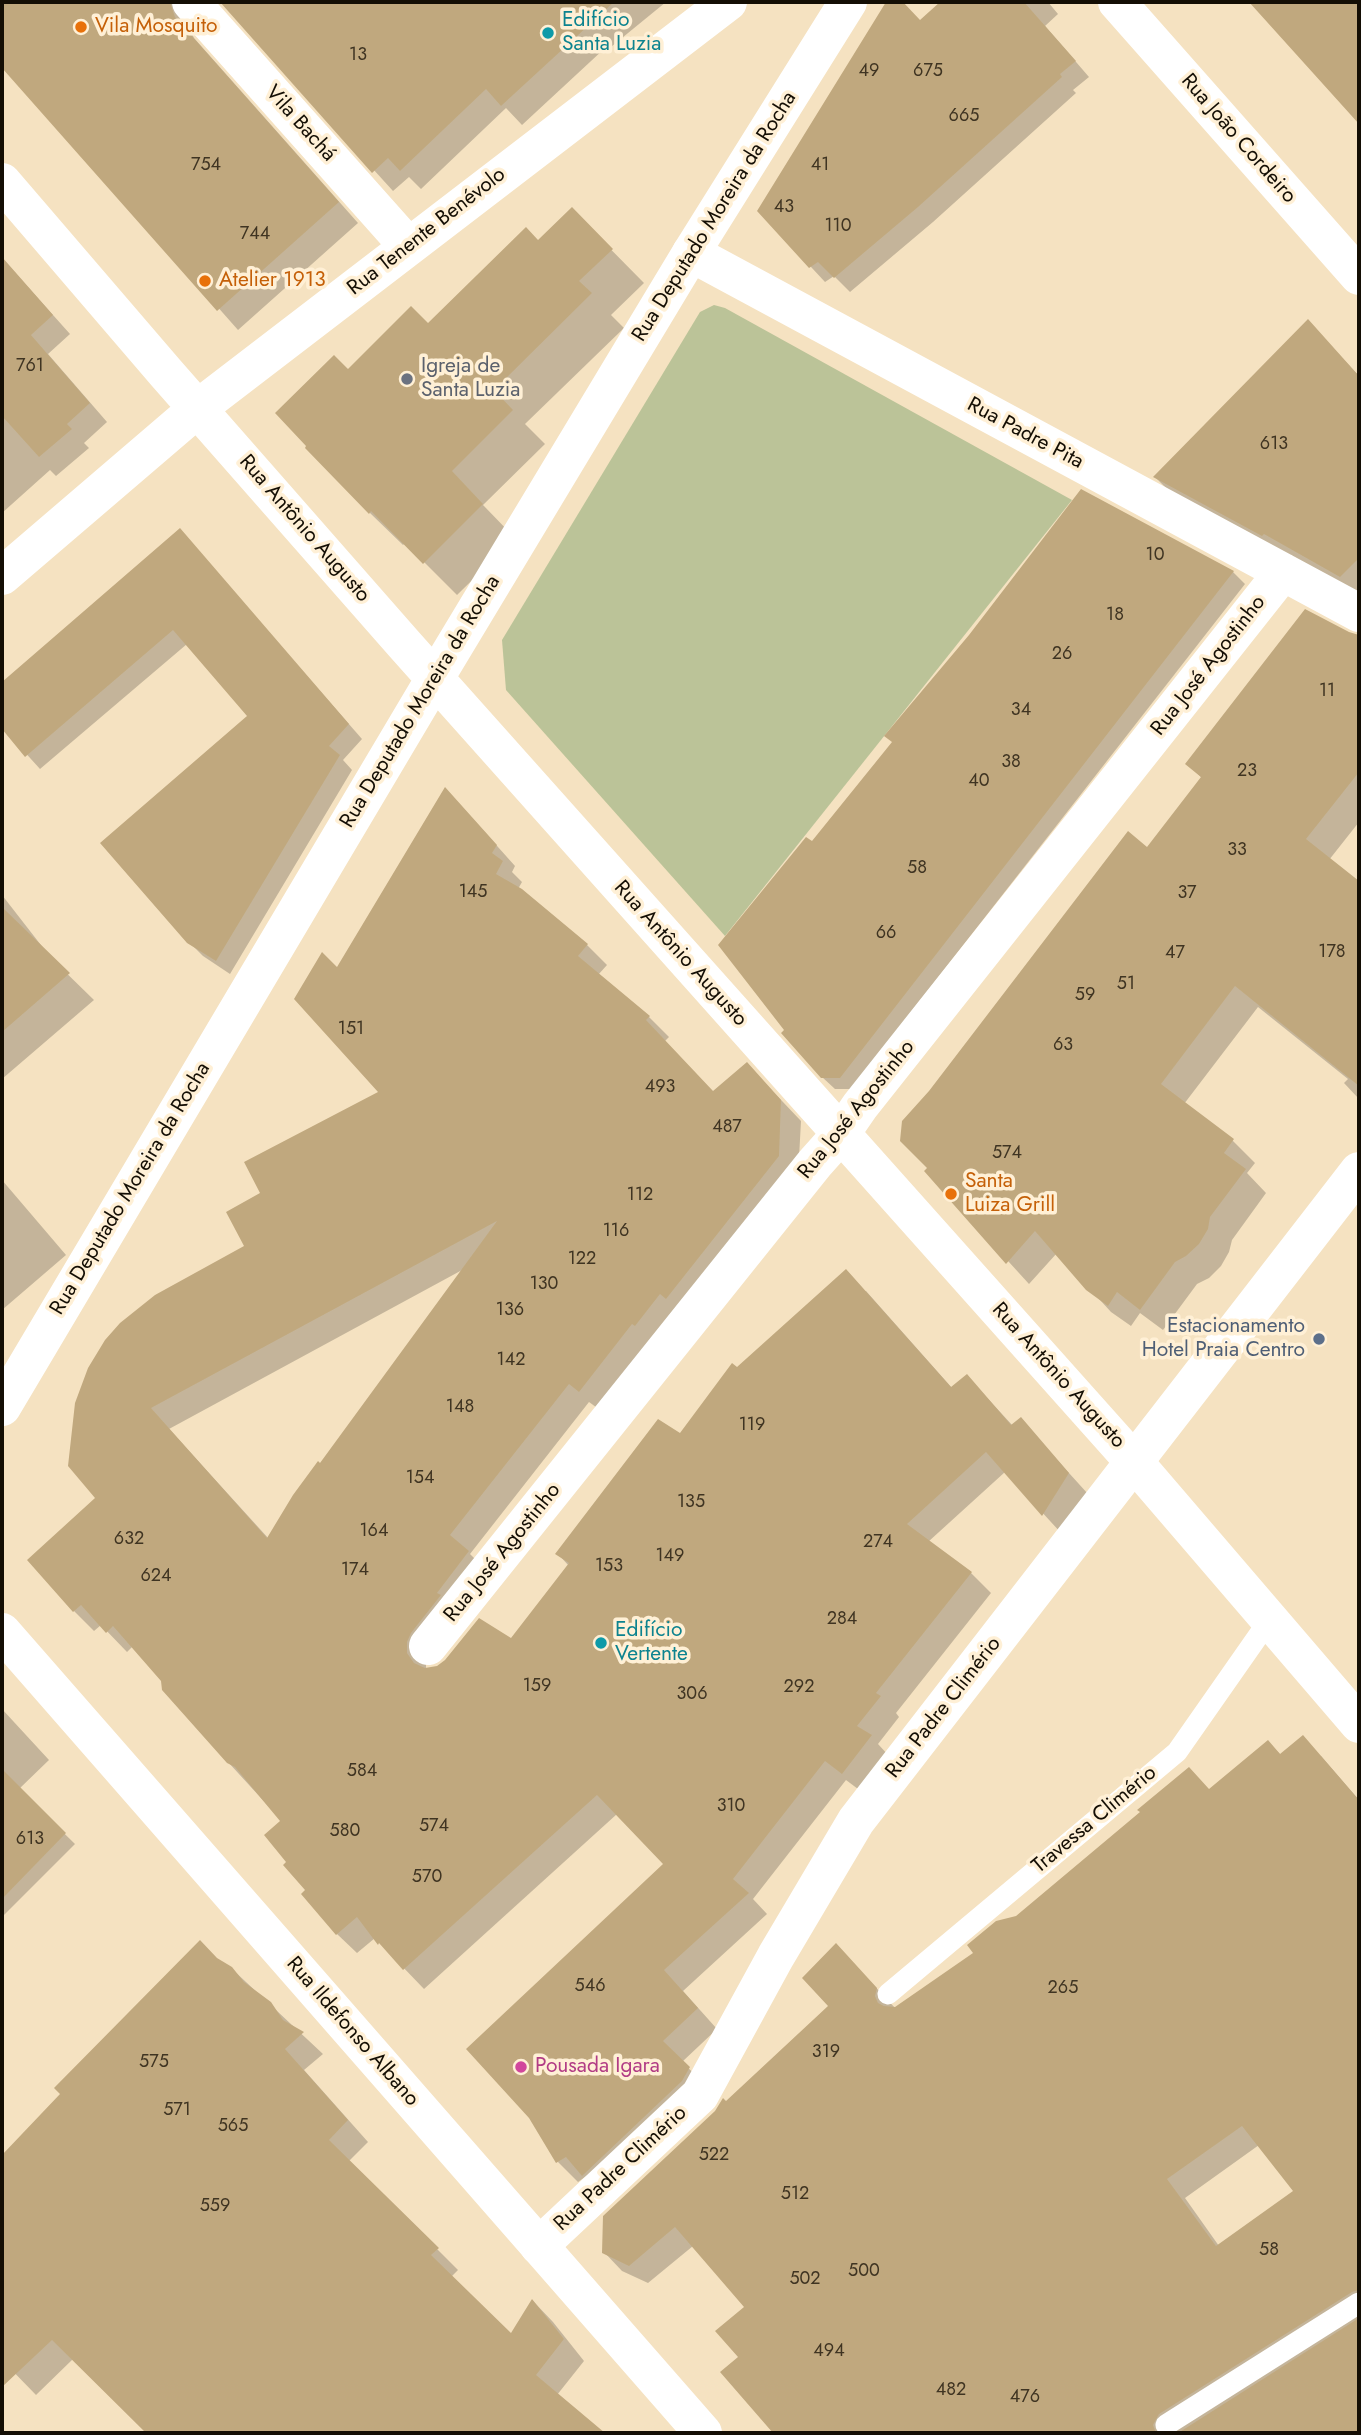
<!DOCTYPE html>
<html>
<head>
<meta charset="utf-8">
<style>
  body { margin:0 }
  #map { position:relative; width:1361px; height:2435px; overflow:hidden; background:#f5e2c1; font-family:Jost,sans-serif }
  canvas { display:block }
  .frame { position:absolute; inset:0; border:4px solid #140e04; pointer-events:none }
</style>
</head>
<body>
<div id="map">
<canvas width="1361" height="2435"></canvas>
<div class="frame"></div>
</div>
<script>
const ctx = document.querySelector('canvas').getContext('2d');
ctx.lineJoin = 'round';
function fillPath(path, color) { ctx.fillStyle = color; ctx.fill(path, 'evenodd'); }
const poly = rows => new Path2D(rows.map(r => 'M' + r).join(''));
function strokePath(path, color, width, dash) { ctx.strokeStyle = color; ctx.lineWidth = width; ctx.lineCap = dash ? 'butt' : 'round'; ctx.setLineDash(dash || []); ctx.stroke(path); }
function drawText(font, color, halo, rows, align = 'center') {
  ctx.font = font + ' Jost,sans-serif'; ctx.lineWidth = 7; ctx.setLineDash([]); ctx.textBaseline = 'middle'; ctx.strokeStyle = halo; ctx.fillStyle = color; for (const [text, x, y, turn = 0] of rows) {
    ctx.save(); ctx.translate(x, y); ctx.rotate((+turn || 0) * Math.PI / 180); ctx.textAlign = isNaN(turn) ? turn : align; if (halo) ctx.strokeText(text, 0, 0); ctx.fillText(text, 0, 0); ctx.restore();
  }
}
fillPath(poly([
  [714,305,725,308,1072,500,725,936,506,690,502,640,700,312]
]), '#bbc398');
fillPath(poly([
  [5,2,203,2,189,28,194,38,358,223,238,330,2,63,2,5],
  [221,2,666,2,606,51,604,49,522,125,506,108,421,189,409,177,393,191],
  [888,2,901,2,921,22,943,2,1048,2,1058,14,1045,26,1089,77,1073,90,1076,93,933,222,850,292,834,276,825,282,759,211],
  [1251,2,1359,2,1359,121],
  [572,210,644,283,611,315,624,328,525,424,545,444,483,505,515,538,457,595,405,543,403,545,370,513,348,371,428,326,538,242],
  [2,258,70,334,48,354,107,422,84,443,89,448,56,476,50,470,2,513],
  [1308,321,1359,376,1359,596,1177,499,1155,477],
  [1081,491,1233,572,1245,584,851,1089,835,1089,822,1077,786,1030,812,844,894,743,971,636],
  [180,531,362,739,343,760,352,770,230,974,203,956,189,942,249,716,187,644,40,769,2,727,2,684],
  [1348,634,1359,637,1359,822,1329,860,1359,883,1359,1099,1344,1083,1348,1079,1258,1007,1184,1104,1233,1141,1255,1163,1247,1173,1266,1193,1232,1240,1229,1252,1221,1266,1209,1278,1197,1284,1163,1330,1140,1313,1131,1326,1111,1312,1057,1253,1029,1284,926,1171,1148,849,1202,778,1187,764],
  [464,809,515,866,512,872,522,882,518,889,587,945,607,965,598,975,649,1017,669,1037,665,1041,713,1093,747,1064,801,1121,798,1177,600,1410,589,1402,470,1554,488,1572,426,1663,426,1669,437,1668,512,1640,569,1566,558,1554,681,1435,737,1370,866,1291,952,1388,967,1376,1013,1426,1021,1420,1088,1494,1062,1534,1005,1472,928,1542,971,1573,991,1593,896,1713,899,1717,878,1744,890,1757,862,1792,846,1780,753,1899,767,1914,683,1991,717,2029,682,2062,709,2088,578,2182,558,2162,666,1864,617,1814,424,1989,375,1938,357,1953,337,1934,288,1862,282,1821,228,1762,133,1646,127,1652,101,1625,94,1631,74,1611,98,1498,70,1465,247,1246,263,1194,381,1093,337,969],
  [464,1269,269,1539,169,1429],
  [2,895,51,958,94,1000,2,1079],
  [2,1180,66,1255,2,1310],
  [2,1709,49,1760,19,1789,75,1844,2,1917],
  [1268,1742,1281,1755,1321,1756,1359,1800,1359,2433,777,2433,762,2418,741,2357,747,2307,693,2246,648,2283,622,2271,604,2252,726,2103,831,2006,854,1964,896,2009,976,1953,1017,1918,1211,1791],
  [1259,2145,1295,2191,1219,2246,1185,2198],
  [219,1961,231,1968,323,2054,304,2070,368,2142,349,2161,458,2270,451,2277,512,2336,533,2301,553,2322,584,2361,557,2395,603,2433,486,2433,482,2430,479,2433,149,2433,73,2359,36,2395,2,2360,2,2157,62,2094]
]), '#0003');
fillPath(poly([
  [2,2,170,2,175,17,339,202,217,311,2,68],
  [220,2,614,2,501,106,486,89,400,171,388,158,372,173],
  [886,2,903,2,920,20,940,2,1024,2,1076,61,1060,74,1062,77,918,207,834,278,818,262,809,268,757,211],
  [1249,2,1359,2,1359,124],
  [572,207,613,249,579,281,592,293,494,390,513,410,452,471,483,504,423,564,371,511,369,514,305,448,306,446,275,413,334,355,348,369,411,306,428,323,526,227,538,240],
  [2,257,53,315,31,335,90,403,67,424,72,429,39,457,2,416],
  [1308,319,1359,376,1359,558,1340,577,1264,534,1262,536,1153,477],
  [1081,489,1234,571,840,1078,821,1078,781,1033,784,1030,718,945,806,837,812,841,892,742,884,736,969,635],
  [180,528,349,724,329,746,340,755,216,961,187,943,100,843,247,716,173,630,25,757,2,729,2,682],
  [1305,609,1349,632,1359,635,1359,772,1306,839,1359,881,1359,1086,1235,986,1161,1084,1234,1139,1224,1153,1246,1169,1210,1217,1208,1229,1199,1244,1186,1256,1175,1262,1140,1310,1117,1292,1108,1306,1086,1290,1035,1231,1006,1264,924,1171,927,1168,900,1141,902,1121,929,1091,1128,831,1147,847,1201,777,1185,764],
  [445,787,497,845,492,853,503,861,496,874,522,889,588,944,578,956,650,1016,646,1020,713,1091,747,1062,781,1100,779,1156,666,1299,660,1294,635,1326,632,1324,579,1392,569,1384,450,1535,469,1551,437,1593,441,1595,411,1633,407,1642,407,1653,414,1663,425,1668,437,1666,445,1660,479,1618,511,1638,569,1563,555,1554,658,1419,680,1433,732,1363,737,1367,846,1269,951,1387,967,1374,1011,1425,1021,1417,1069,1473,1042,1516,986,1452,907,1524,972,1572,876,1693,881,1696,857,1726,872,1735,842,1774,825,1761,733,1879,749,1893,664,1970,698,2008,663,2041,690,2067,682,2081,582,2176,566,2157,556,2163,529,2118,466,2049,663,1864,597,1795,403,1970,379,1943,378,1945,357,1917,336,1935,301,1894,305,1890,283,1865,286,1862,264,1835,280,1821,235,1767,227,1763,162,1690,161,1681,113,1626,106,1633,81,1605,73,1612,27,1560,95,1498,68,1466,75,1403,88,1368,105,1340,120,1323,155,1295,244,1246,226,1212,260,1193,244,1162,378,1092,294,999,322,952,337,967],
  [497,1221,320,1463,318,1461,293,1495,267,1538,151,1408],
  [2,907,70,973,2,1032],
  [1303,1735,1359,1800,1359,2290,1352,2292,1159,2414,1153,2425,1156,2433,773,2433,720,2372,738,2357,715,2331,744,2307,675,2227,629,2266,602,2253,603,2216,715,2111,723,2098,726,2101,828,2006,802,1978,836,1943,877,1988,875,1996,878,2003,884,2006,895,2007,973,1953,967,1945,996,1921,1016,1916,1140,1812,1137,1810,1189,1767,1209,1789,1268,1740,1280,1754],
  [1242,2126,1293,2191,1216,2246,1167,2179],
  [2,1769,66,1833,2,1899],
  [200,1940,217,1958,232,1967,244,1982,271,2002,283,2020,304,2032,285,2049,348,2120,329,2140,439,2248,431,2255,511,2333,532,2299,564,2339,536,2375,605,2433,146,2433,52,2340,2,2387,2,2155,60,2094,54,2088],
  [1359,2318,1359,2433,1178,2433]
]), '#c0a87e');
strokePath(poly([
  [888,1994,1177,1752,1270,1619],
  [1166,2425,1359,2303]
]), '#fff', 21);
strokePath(poly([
  [191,2,408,246],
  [691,253,1359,613],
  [428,1646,815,1163,840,1135,860,1106,1283,572],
  [539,2246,700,2095,776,1956,856,1821,1359,1171]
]), '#fff', 38);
strokePath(poly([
  [1117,2,1359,276],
  [2,182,166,373,404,644,1135,1463,1359,1724],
  [2,576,197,409,728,2],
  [2,1407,435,678,691,253,848,2],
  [2,1632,703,2433]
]), '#fff', 38);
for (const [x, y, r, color] of [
  [81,27,7,"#e8710a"],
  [548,33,7,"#0f9aa8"],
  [205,281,7,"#e8710a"],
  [407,379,7,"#6b7280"],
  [951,1194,7,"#e8710a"],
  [1319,1339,7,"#5c6f8a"],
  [601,1643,7,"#0f9aa8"],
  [521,2067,7,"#d1479c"]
]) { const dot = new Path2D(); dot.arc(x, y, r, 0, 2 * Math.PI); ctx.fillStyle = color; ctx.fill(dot); strokePath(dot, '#fff0d6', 2.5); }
drawText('18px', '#3f3422', null, [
  ["13",358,56],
  ["49",869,72],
  ["675",928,72],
  ["665",964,117],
  ["754",206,166],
  ["41",820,166],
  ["43",784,208],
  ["110",838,227],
  ["744",255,235],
  ["761",30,367],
  ["613",1274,445],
  ["10",1155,556],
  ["18",1115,616],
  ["26",1062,655],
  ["11",1327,692],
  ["34",1021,711],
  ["38",1011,763],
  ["23",1247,772],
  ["40",979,782],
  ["33",1237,851],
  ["58",917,869],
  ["145",473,893],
  ["37",1187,894],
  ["66",886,934],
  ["178",1332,953],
  ["47",1175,954],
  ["51",1126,985],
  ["59",1085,996],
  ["151",351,1030],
  ["63",1063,1046],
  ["493",660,1088],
  ["487",727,1128],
  ["574",1007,1154],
  ["112",640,1196],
  ["116",616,1232],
  ["122",582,1260],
  ["130",544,1285],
  ["136",510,1311],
  ["142",511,1361],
  ["148",460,1408],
  ["119",752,1426],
  ["154",420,1479],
  ["135",691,1503],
  ["164",374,1532],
  ["632",129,1540],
  ["274",878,1543],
  ["149",670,1557],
  ["153",609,1567],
  ["174",355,1571],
  ["624",156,1577],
  ["284",842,1620],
  ["159",537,1687],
  ["292",799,1688],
  ["306",692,1695],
  ["584",362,1772],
  ["310",731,1807],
  ["574",434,1827],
  ["580",345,1832],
  ["613",30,1840],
  ["570",427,1878],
  ["546",590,1987],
  ["265",1063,1989],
  ["319",826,2053],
  ["575",154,2063],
  ["571",177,2111],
  ["565",233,2127],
  ["522",714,2156],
  ["512",795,2195],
  ["559",215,2207],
  ["58",1269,2251],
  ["500",864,2272],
  ["502",805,2280],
  ["494",829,2352],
  ["482",951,2391],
  ["476",1025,2398]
]);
drawText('21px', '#0d838f', '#fff0d6', [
  ["Edifício",562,21],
  ["Santa Luzia",562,45],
  ["Edifício",615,1631],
  ["Vertente",615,1655]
], 'left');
drawText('21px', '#c56008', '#fff0d6', [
  ["Vila Mosquito",95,27],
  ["Atelier 1913",219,281],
  ["Santa",965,1182],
  ["Luiza Grill",965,1206]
], 'left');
drawText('21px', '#140e04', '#fff0d6', [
  ["Vila Bachá",300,124,48],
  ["Rua João Cordeiro",1238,139,49],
  ["Rua Deputado Moreira da Rocha",715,217,-58],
  ["Rua Tenente Benévolo",427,232,-38],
  ["Rua Padre Pita",1025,434,28],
  ["Rua Antônio Augusto",304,529,49],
  ["Rua José Agostinho",1209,666,-52],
  ["Rua Deputado Moreira da Rocha",421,702,-59],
  ["Rua Antônio Augusto",680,954,48],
  ["Rua José Agostinho",857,1110,-51],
  ["Rua Deputado Moreira da Rocha",131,1189,-59],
  ["Rua Antônio Augusto",1058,1376,48],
  ["Rua José Agostinho",503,1553,-51],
  ["Rua Padre Climério",944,1708,-52],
  ["Travessa Climério",1095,1820,-40],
  ["Rua Ildefonso Albano",352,2032,49],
  ["Rua Padre Climério",621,2169,-43]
]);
drawText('21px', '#5b616d', '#fff0d6', [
  ["Igreja de",421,367],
  ["Santa Luzia",421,391]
], 'left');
drawText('21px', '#4e5e75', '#fff0d6', [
  ["Estacionamento",1305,1327],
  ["Hotel Praia Centro",1305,1351]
], 'right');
drawText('21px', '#b23c85', '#fff0d6', [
  ["Pousada Igara",535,2067]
], 'left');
</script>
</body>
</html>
